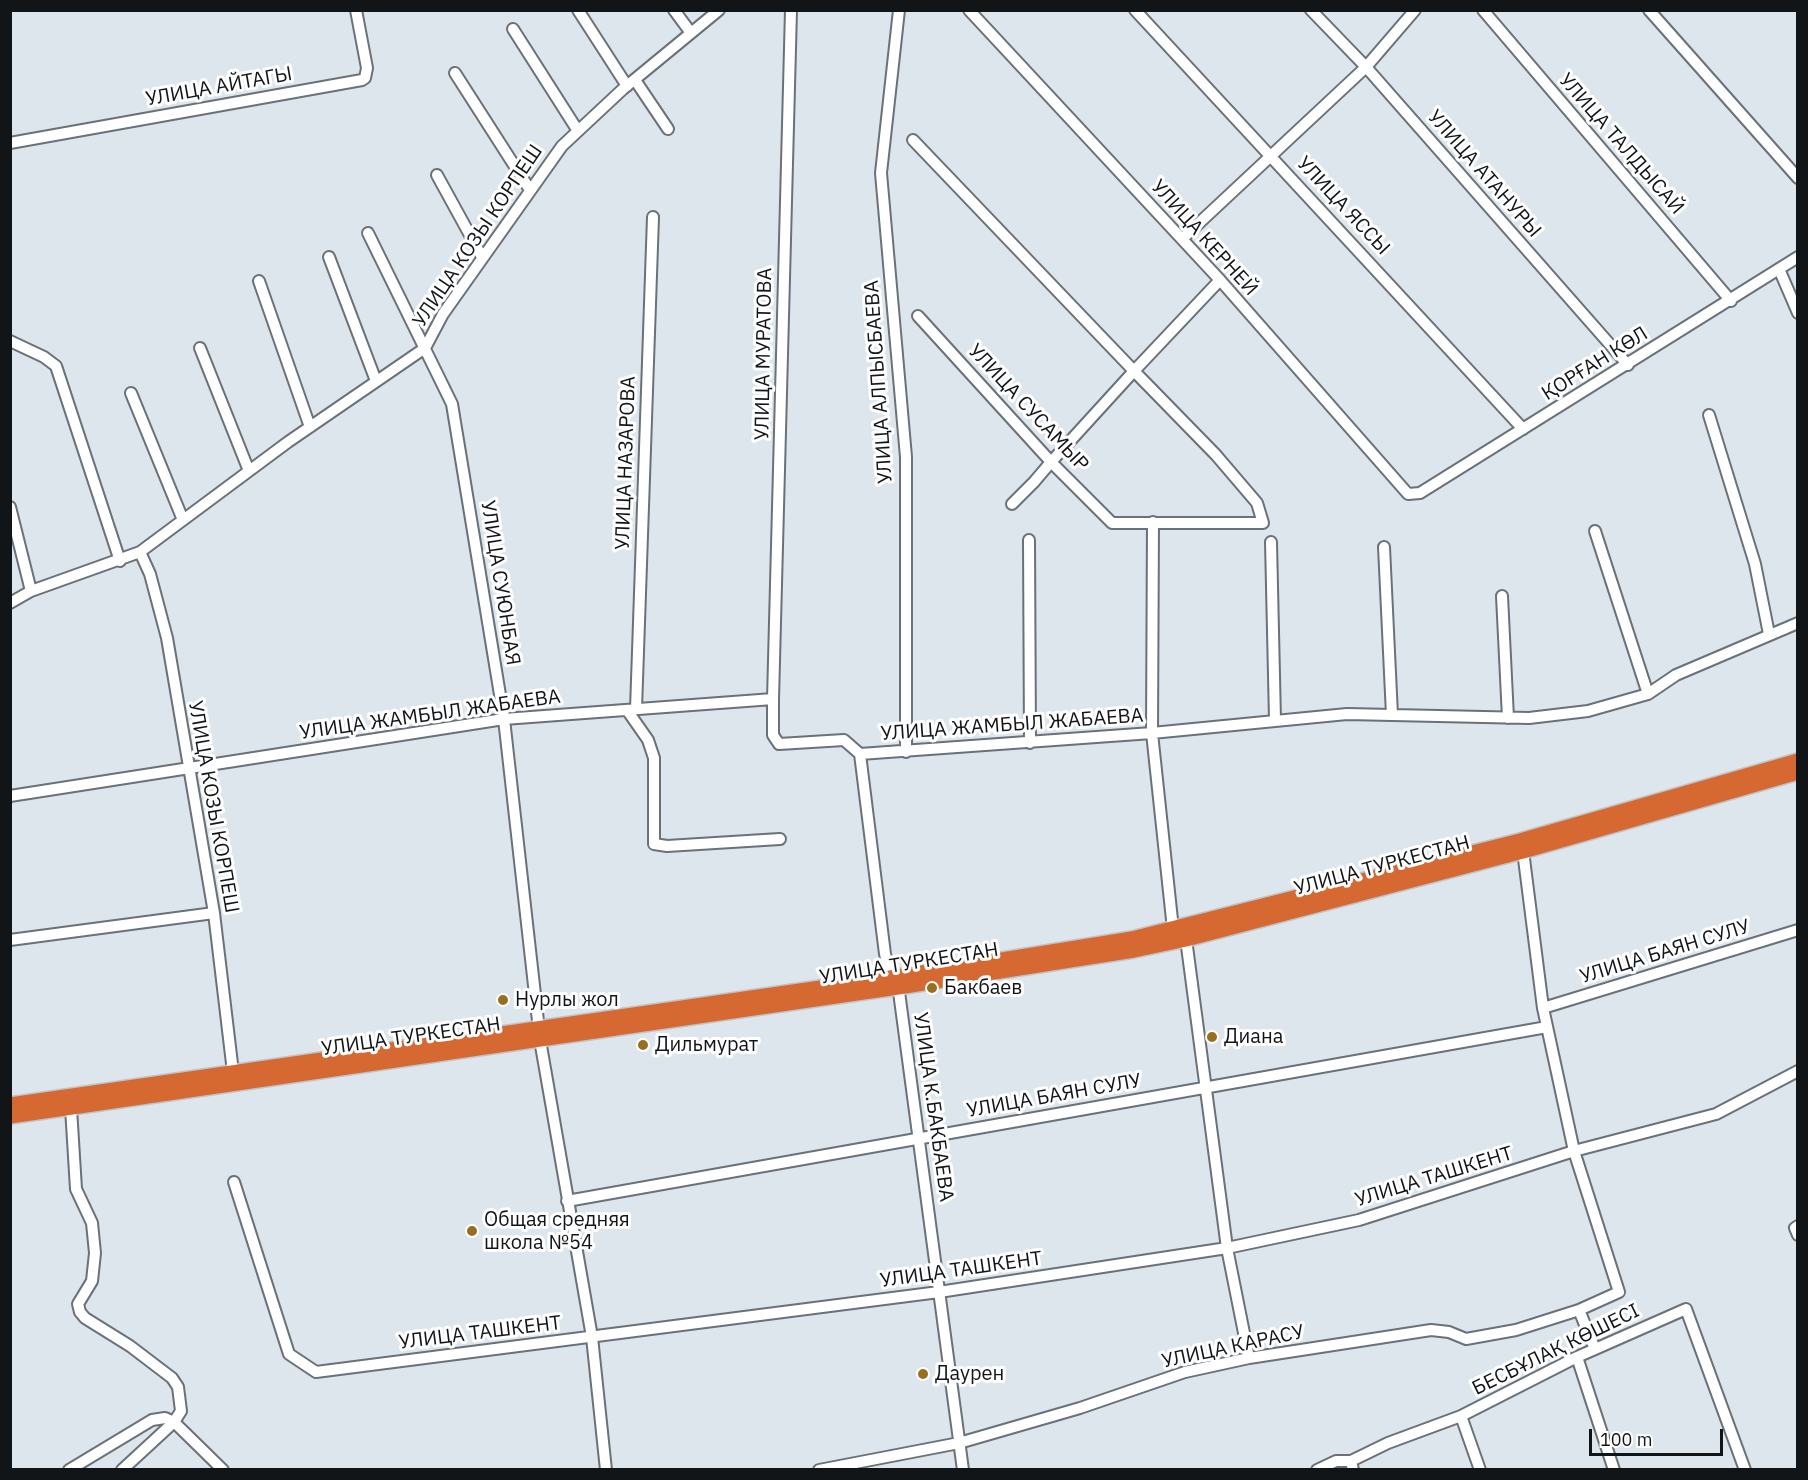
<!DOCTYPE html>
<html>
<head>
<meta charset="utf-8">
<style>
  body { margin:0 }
  #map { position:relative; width:1808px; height:1480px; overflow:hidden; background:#dde6ed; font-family:"IBM Plex Sans",sans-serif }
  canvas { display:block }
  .frame { position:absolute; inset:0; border:12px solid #121518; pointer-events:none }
  .scale { position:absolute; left:1589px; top:1429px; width:134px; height:27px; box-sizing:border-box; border:3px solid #121518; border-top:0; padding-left:8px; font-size:18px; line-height:21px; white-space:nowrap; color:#121518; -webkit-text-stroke:4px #fff; paint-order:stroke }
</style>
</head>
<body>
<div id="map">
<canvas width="1808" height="1480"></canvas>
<div class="frame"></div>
<div class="scale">100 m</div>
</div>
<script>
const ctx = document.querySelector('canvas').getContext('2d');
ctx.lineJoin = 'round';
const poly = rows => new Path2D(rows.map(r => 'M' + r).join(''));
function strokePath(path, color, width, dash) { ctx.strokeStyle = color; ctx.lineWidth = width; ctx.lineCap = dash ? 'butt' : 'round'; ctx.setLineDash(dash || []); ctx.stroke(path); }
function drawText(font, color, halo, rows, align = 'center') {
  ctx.font = font + ' "IBM Plex Sans",sans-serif'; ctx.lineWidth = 6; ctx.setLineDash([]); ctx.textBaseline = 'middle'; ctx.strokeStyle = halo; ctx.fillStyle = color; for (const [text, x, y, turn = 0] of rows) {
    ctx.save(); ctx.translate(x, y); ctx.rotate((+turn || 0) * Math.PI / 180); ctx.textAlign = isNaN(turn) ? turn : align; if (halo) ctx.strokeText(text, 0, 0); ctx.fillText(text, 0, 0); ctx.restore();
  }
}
const minor = poly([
  [578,10,627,86],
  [674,10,691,33],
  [899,10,881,173,906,457,906,752],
  [969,10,1220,280,1408,494,1420,493,1798,257],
  [1135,10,1523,429],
  [1311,10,1366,67,1628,365],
  [1483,10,1731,301],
  [1649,10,1798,178],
  [513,29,578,131],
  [455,73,530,190],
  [635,80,668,129],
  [913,140,1134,371,1220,280],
  [10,143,362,80,365,78,367,68,356,10],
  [437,175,482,257],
  [368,233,452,404,504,719,539,1030],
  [1182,239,1366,67,1415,10],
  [329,257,376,381],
  [1779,269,1798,313],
  [259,281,310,427],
  [918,316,1051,462,1112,523,1263,523,1257,503,1216,455,1134,371,1051,462,1034,482,1012,504],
  [10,341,44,357,56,366,120,561],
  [200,348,249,471],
  [131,393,183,520],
  [1709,415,1755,564,1769,634],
  [10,507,31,591],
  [1153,522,1152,733,1173,929],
  [1595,531,1648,694],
  [1029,540,1030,743],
  [1271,542,1275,720],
  [1384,547,1392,715],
  [140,552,150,574,167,638,214,913,233,1072],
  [1502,596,1508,718],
  [10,603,31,591,140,552,288,442,425,348,443,314,562,146,623,89,719,10],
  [773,699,791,10],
  [636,709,653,217],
  [627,710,648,740,654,758,654,844,667,846,780,839],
  [860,754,885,954,889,971,897,977,963,1470],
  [10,796,504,719,773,699,773,735,779,744,844,740,860,754,1152,733,1347,714,1529,718,1588,711,1648,694,1676,675,1798,623],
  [1186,939,1227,1248,1249,1358],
  [10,940,214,913],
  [1543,1008,1798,930],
  [540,1040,592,1337,606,1470],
  [71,1108,76,1189,92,1223,95,1253,92,1281,78,1304,80,1312,85,1318,130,1346,172,1378,178,1387,181,1411,174,1422,122,1470],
  [234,1182,289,1354,316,1372,939,1292,1227,1248,1359,1220,1574,1151,1716,1114,1798,1071],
  [567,1201,1547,1027],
  [1798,1226,1795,1228,1798,1235],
  [1579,1310,1595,1349],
  [1577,1357,1614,1470],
  [69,1470,152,1420,165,1418,174,1422,223,1470],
  [819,1470,959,1443,1080,1408,1185,1372,1249,1358,1431,1330,1449,1332,1466,1339,1516,1330,1579,1310,1619,1292,1574,1151,1543,1008,1523,851],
  [1317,1470,1336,1461,1351,1461],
  [1353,1470,1351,1461,1388,1443,1461,1416],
  [1480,1470,1461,1416,1577,1357,1686,1309,1745,1470]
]);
const highway = poly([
  [10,1105,897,977,1132,939,1520,841,1798,761],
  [10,1116,898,987,1134,950,1186,939,1523,851,1798,772]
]);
strokePath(minor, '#6a7178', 14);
strokePath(highway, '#c1c2c3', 18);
strokePath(minor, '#fff', 10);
strokePath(highway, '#d66831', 15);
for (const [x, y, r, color] of [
  [932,988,6,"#996f1d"],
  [503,1000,6,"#996f1d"],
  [1212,1037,6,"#996f1d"],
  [643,1045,6,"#996f1d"],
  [472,1231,6,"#996f1d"],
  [923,1374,6,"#996f1d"]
]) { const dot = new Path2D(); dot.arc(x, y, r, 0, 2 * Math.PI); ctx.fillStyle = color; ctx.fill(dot); strokePath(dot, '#fff', 2); }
drawText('20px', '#121518', '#fff', [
  ["УЛИЦА АЙТАГЫ",219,87,-10],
  ["УЛИЦА ТАЛДЫСАЙ",1621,144,49],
  ["УЛИЦА АТАНУРЫ",1484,174,49],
  ["УЛИЦА ЯССЫ",1343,206,47],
  ["УЛИЦА КОЗЫ КОРПЕШ",478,236,-56],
  ["УЛИЦА КЕРНЕЙ",1204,238,48],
  ["УЛИЦА МУРАТОВА",764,354,-89],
  ["ҚОРҒАН КӨЛ",1595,364,-32],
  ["УЛИЦА АЛПЫСБАЕВА",879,382,-94],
  ["УЛИЦА СУСАМЫР",1028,408,47],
  ["УЛИЦА НАЗАРОВА",626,463,-88],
  ["УЛИЦА СУЮНБАЯ",500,583,81],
  ["УЛИЦА ЖАМБЫЛ ЖАБАЕВА",430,715,-8],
  ["УЛИЦА ЖАМБЫЛ ЖАБАЕВА",1012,725,-4],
  ["УЛИЦА КОЗЫ КОРПЕШ",213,807,80],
  ["УЛИЦА ТУРКЕСТАН",1382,866,-15],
  ["УЛИЦА БАЯН СУЛУ",1665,952,-17],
  ["УЛИЦА ТУРКЕСТАН",909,964,-9],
  ["УЛИЦА ТУРКЕСТАН",411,1037,-8],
  ["УЛИЦА БАЯН СУЛУ",1054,1096,-10],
  ["УЛИЦА К.БАКБАЕВА",933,1107,82],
  ["УЛИЦА ТАШКЕНТ",1434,1177,-17],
  ["УЛИЦА ТАШКЕНТ",961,1270,-8],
  ["УЛИЦА ТАШКЕНТ",480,1333,-7],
  ["УЛИЦА КАРАСУ",1233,1347,-12],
  ["БЕСБҰЛАҚ КӨШЕСІ",1556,1350,-26]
]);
drawText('20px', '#121518', '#fff', [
  ["Бакбаев",944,988],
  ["Нурлы жол",515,1000],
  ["Диана",1224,1037],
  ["Дильмурат",655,1045],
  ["Общая средняя",484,1220],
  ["школа №54",484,1243],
  ["Даурен",935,1374]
], 'left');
</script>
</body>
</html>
